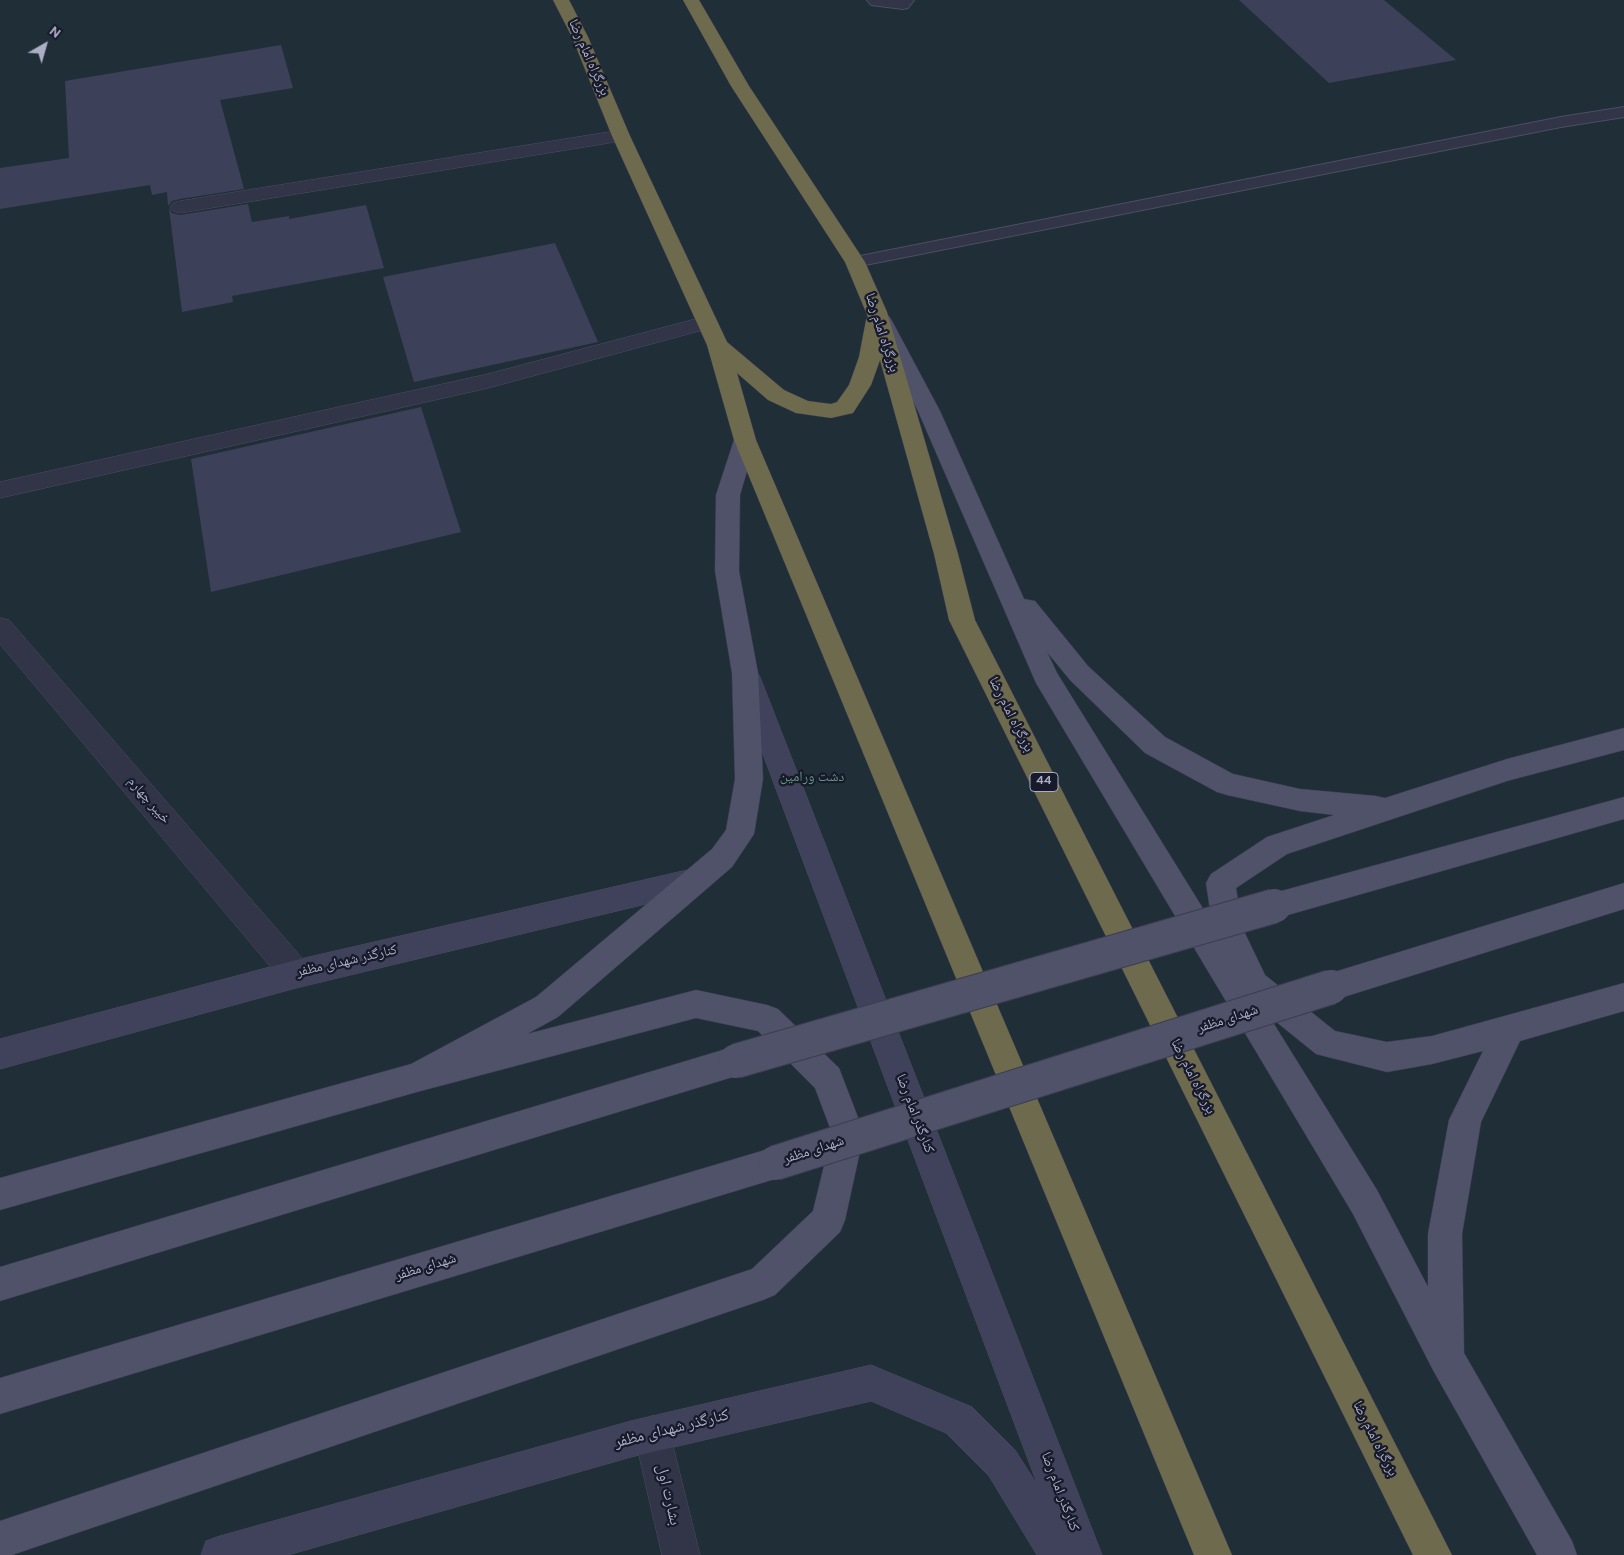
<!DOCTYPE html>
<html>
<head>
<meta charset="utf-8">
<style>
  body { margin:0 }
  #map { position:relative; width:1624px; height:1555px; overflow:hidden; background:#1e2237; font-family:Overpass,sans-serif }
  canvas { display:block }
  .north { position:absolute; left:20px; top:20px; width:50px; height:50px; -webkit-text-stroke:4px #171a2b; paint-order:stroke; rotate:38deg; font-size:14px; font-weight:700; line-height:20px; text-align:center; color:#abaec5 }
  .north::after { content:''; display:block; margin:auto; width:18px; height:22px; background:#abaec5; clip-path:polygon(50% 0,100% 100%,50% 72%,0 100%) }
</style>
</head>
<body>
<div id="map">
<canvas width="1624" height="1555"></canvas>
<div class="north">N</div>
</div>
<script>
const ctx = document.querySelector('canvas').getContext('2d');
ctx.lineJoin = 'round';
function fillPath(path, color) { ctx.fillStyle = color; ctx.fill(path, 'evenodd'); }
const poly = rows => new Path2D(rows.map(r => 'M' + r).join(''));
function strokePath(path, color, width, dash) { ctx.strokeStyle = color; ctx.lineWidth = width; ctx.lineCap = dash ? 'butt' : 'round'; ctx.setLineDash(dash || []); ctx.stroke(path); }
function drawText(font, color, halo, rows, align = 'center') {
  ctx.font = font + ' Overpass,"Noto Naskh Arabic",sans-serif'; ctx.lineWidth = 4.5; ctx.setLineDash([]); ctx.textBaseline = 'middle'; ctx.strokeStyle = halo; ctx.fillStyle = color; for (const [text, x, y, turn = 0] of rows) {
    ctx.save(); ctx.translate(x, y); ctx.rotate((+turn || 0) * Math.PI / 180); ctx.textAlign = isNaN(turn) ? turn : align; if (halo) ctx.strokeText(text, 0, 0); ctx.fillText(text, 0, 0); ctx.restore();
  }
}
fillPath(poly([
  [0,0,1624,0,1624,1555,0,1555]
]), '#202e38');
fillPath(poly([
  [1239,0,1384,0,1456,60,1329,83],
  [281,45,293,88,220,100,244,189,180,199,172,201,168,206,167,192,152,195,150,185,0,209,0,168,69,158,65,81],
  [248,204,252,222,289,216,289,219,366,205,384,268,232,296,233,302,182,312,169,208,172,213,180,215],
  [555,243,598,342,414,382,383,277],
  [421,407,461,532,211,592,191,459]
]), '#3c4059');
const lane = poly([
  [867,0,914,0,908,8,903,9,871,5,867,0],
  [1624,107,1624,117,1561,127,855,267,849,266,846,262,849,258,855,257,1561,117,1624,107]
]);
const street = poly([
  [621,130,627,132,630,136,627,140,180,213,173,211,170,207,173,203,180,201,621,130],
  [707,316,714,317,717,322,714,327,488,388,0,498,0,482,488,374,707,316],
  [0,618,9,620,307,964,311,974,307,984,296,988,285,984,0,644,0,618],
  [652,1416,665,1421,670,1434,700,1555,662,1555,634,1434,639,1421,652,1416]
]);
const secondary = poly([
  [747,667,756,670,760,677,1102,1555,1037,1555,989,1476,946,1433,871,1401,631,1457,288,1555,201,1555,206,1541,220,1536,631,1421,871,1365,972,1407,1015,1450,1038,1486,734,677,738,670,747,667],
  [696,868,706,871,710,880,706,889,696,892,296,988,0,1069,0,1039,296,960,696,868]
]);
const primary = poly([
  [882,315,889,316,892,321,940,411,1024,599,1035,601,1088,666,1165,737,1233,774,1300,789,1376,796,1385,798,1507,759,1624,728,1624,750,1507,781,1287,854,1236,888,1242,927,1265,975,1335,1031,1387,1042,1432,1036,1624,983,1624,1011,1520,1041,1481,1122,1462,1234,1464,1353,1572,1541,1577,1555,1537,1555,1433,1370,1353,1214,1036,683,918,411,872,321,875,316,882,315],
  [1047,652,1070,680,1145,753,1217,792,1227,795,1300,811,1334,815,1267,837,1211,874,1206,883,1212,923,1057,673,1047,652],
  [1269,1016,1316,1054,1387,1072,1432,1064,1483,1051,1449,1120,1428,1234,1428,1287,1377,1190,1269,1016],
  [745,432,753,435,756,440,740,495,739,571,758,673,763,779,754,834,732,867,558,1017,527,1034,696,990,767,1005,778,1009,839,1068,864,1133,845,1220,840,1232,775,1295,763,1300,12,1555,0,1555,0,1521,752,1269,813,1211,832,1133,815,1088,758,1031,696,1018,417,1092,0,1210,0,1178,411,1064,536,997,712,849,726,830,735,779,732,673,715,571,716,495,734,440,737,435,745,432],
  [1624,797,1624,819,1274,919,1264,915,1259,906,1264,897,1274,893,1624,797],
  [1624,883,1624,909,1331,1001,1320,997,1316,987,1320,977,1331,973,1624,883],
  [736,1046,747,1051,752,1061,747,1071,736,1076,0,1301,0,1267,736,1046],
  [775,1147,787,1152,792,1163,787,1174,775,1179,0,1414,0,1378,775,1147]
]);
const highway = poly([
  [553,0,569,0,588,37,630,136,727,342,784,390,808,401,831,404,837,402,849,385,859,357,866,320,868,317,845,262,731,86,683,0,699,0,749,86,865,262,887,312,958,554,975,620,1452,1555,1413,1555,949,620,934,554,880,360,871,385,853,413,831,418,796,413,768,400,737,373,756,440,1232,1555,1194,1555,734,440,707,345,612,136,572,37,553,0]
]);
strokePath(lane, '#4c4f63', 2);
strokePath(street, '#4c4f63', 1);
strokePath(secondary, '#4c4f63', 1);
strokePath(primary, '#3b3e51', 1);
strokePath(highway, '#393c4f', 1);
fillPath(lane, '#323447');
fillPath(street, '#323447');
fillPath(secondary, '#3f425a');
fillPath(primary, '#4f5268');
fillPath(highway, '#6e6a4e');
const primaryBridge = poly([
  [736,1061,1274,906],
  [775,1163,1331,987]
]);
strokePath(primaryBridge, '#3b3e51', 36, []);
strokePath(primaryBridge, '#4f5268', 34);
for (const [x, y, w] of [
  [1044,782,28]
]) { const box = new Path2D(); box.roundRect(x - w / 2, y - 9.5, w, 19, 4); ctx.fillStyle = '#171a2b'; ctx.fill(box); strokePath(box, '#abaec5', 1); }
drawText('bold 12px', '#abaec5', null, [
  ["44",1044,782]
]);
drawText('14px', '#abaec5', '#171a2b', [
  ["بزرگراه امام رضا",588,58,66],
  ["بزرگراه امام رضا",881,333,72],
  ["بزرگراه امام رضا",1010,715,63],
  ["خیبر چهارم",148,801,49],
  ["کنارگذر شهدای مظفر",347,962,-13],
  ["شهدای مظفر",1228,1020,-18],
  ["بزرگراه امام رضا",1192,1077,63],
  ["کنارگذر امام رضا",914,1114,69],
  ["شهدای مظفر",814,1151,-18],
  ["شهدای مظفر",426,1268,-17],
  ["بزرگراه امام رضا",1374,1439,63],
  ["کنارگذر امام رضا",1059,1492,69]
]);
drawText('14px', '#62957d', '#171a2b', [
  ["دشت ورامین",812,778]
]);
drawText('16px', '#abaec5', '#171a2b', [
  ["کنارگذر شهدای مظفر",672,1430,-14],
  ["بشارت اول",667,1495,77]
]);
</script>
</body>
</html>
